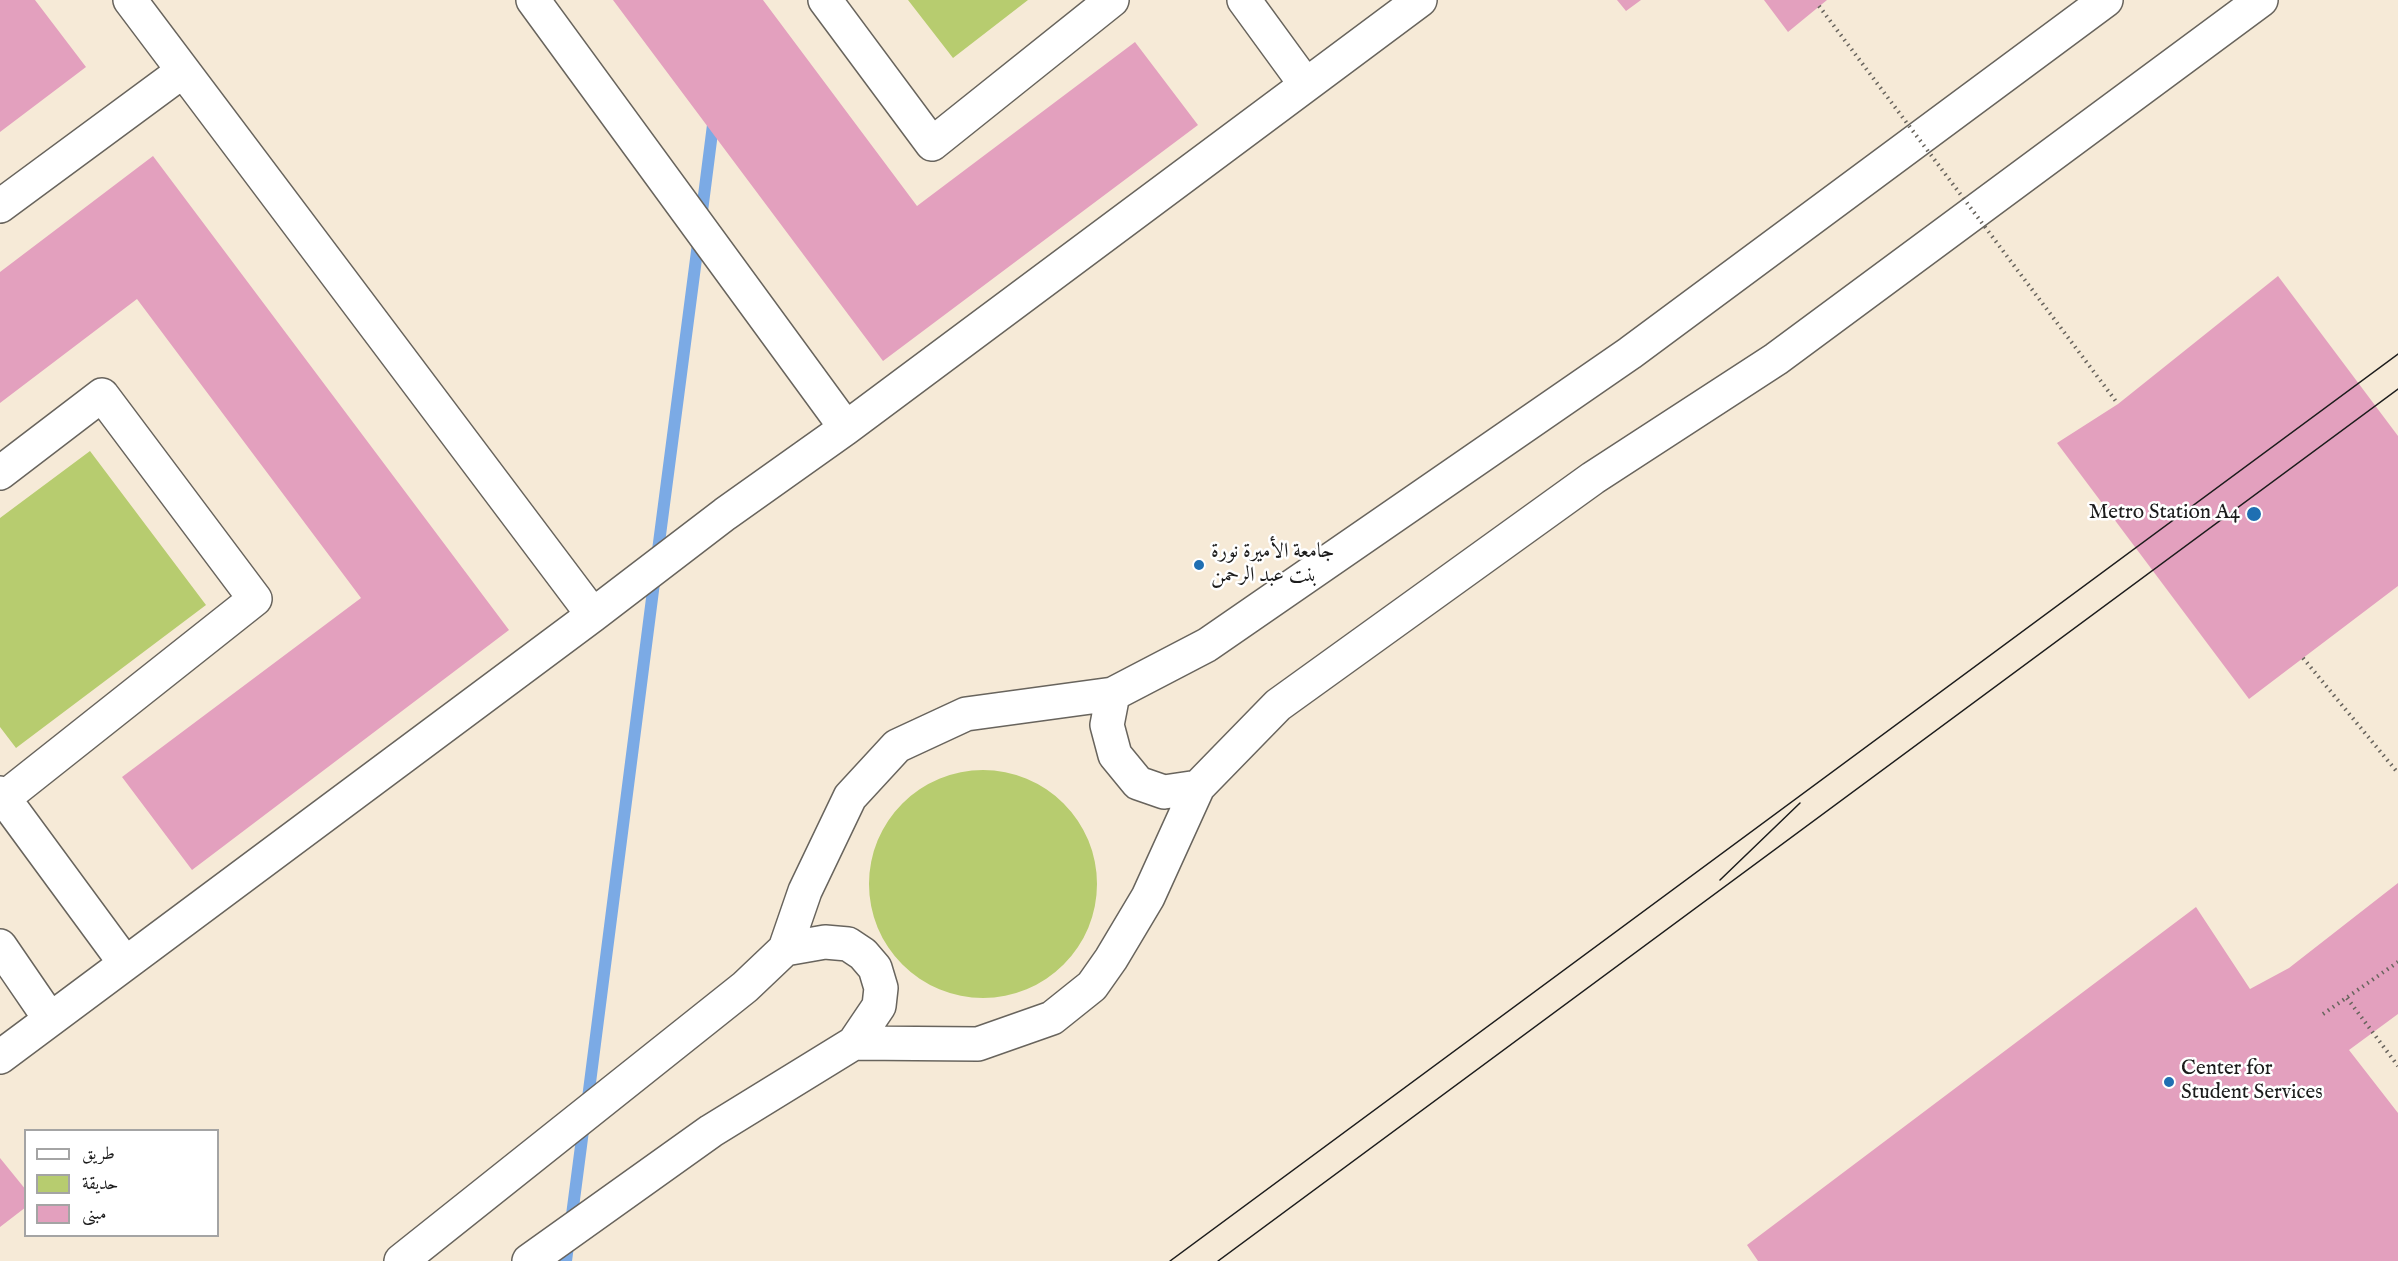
<!DOCTYPE html>
<html>
<head>
<meta charset="utf-8">
<style>
  body { margin:0 }
  #map { position:relative; width:2398px; height:1261px; overflow:hidden; background:#f6ead7; font-family:"IM FELL English",Amiri,serif }
  canvas { display:block }
  .legend { position:absolute; left:24px; top:1129px; width:195px; height:108px; box-sizing:border-box; background:#fff; border:2px solid #a4a4a4; margin:0; padding:8px 10px; list-style:none; font-size:18px; color:#1c1c1c }
  .legend li { display:flex; align-items:center; gap:12px; height:30px }
  .legend b { width:30px; border:2px solid #a4a4a4 }
</style>
</head>
<body>
<div id="map">
<canvas width="2398" height="1261"></canvas>
<ul class="legend">
<li><b style="height:8px;background:#fff"></b>طريق</li>
<li><b style="height:16px;background:#b7cc6f"></b>حديقة</li>
<li><b style="height:16px;background:#e3a0be"></b>مبنى</li>
</ul>
</div>
<script>
const ctx = document.querySelector('canvas').getContext('2d');
ctx.lineJoin = 'round';
function fillPath(path, color) { ctx.fillStyle = color; ctx.fill(path, 'evenodd'); }
const poly = rows => new Path2D(rows.map(r => 'M' + r).join(''));
function strokePath(path, color, width, dash) { ctx.strokeStyle = color; ctx.lineWidth = width; ctx.lineCap = dash ? 'butt' : 'round'; ctx.setLineDash(dash || []); ctx.stroke(path); }
function drawText(font, color, halo, rows, align = 'center') {
  ctx.font = font + ' "IM FELL English",Amiri,serif'; ctx.lineWidth = 5; ctx.setLineDash([]); ctx.textBaseline = 'middle'; ctx.strokeStyle = halo; ctx.fillStyle = color; for (const [text, x, y, turn = 0] of rows) {
    ctx.save(); ctx.translate(x, y); ctx.rotate((+turn || 0) * Math.PI / 180); ctx.textAlign = isNaN(turn) ? turn : align; if (halo) ctx.strokeText(text, 0, 0); ctx.fillText(text, 0, 0); ctx.restore();
  }
}
fillPath(poly([
  [908,0,1028,0,953,58],
  [90,451,206,605,16,748,0,727,0,518],
  '869 884a114 114 0 1 1 228 0a114 114 0 1 1-228 0Z'
]), '#b7cc6f');
strokePath(poly([
  [701,219,714,117],
  [657,558,699,236],
  [587,1106,655,575],
  [566,1261,584,1123]
]), '#7baae5', 12);
fillPath(poly([
  [0,0,35,0,86,67,0,132],
  [613,0,763,0,917,206,1135,42,1198,125,883,361],
  [1617,0,1641,0,1626,11],
  [1764,0,1827,0,1788,32],
  [153,156,509,630,192,870,122,777,361,598,137,299,0,403,0,272],
  [2278,276,2398,436,2398,586,2249,699,2057,443,2118,404],
  [2398,883,2398,1014,2349,1050,2398,1113,2398,1261,1758,1261,1747,1245,2196,907,2250,989,2289,968],
  [0,1158,26,1190,26,1207,0,1227]
]), '#e3a0be');
const minor = poly([
  [130,0,593,615],
  [533,0,846,428],
  [825,0,932,144,1112,0],
  [1244,0,1306,85],
  [0,206,183,71],
  [0,473,102,395,255,599,4,798],
  [1113,694,1107,725,1115,755,1138,783,1164,792,1198,787],
  [0,793,125,963],
  [0,946,50,1019],
  [785,949,825,942,848,944,863,954,875,968,881,988,879,1006,854,1043],
  [0,1057,593,615,725,514,846,428,1420,0],
  [401,1261,745,987,785,949,805,891,850,797,897,746,966,714,1113,694,1207,645,1630,353,2106,0],
  [529,1261,711,1131,854,1043,978,1044,1052,1018,1092,986,1111,959,1148,897,1198,787,1278,705,1593,478,1776,359,2261,0]
]);
strokePath(minor, '#68645d', 36);
strokePath(poly([
  [2303,658,2398,773],
  [2347,998,2398,1066],
  [2323,1014,2398,962]
]), '#68645d', 4, [1.5, 4.5]);
strokePath(minor, '#fff', 33);
strokePath(poly([
  [1720,880,1800,803],
  [1170,1261,2398,354],
  [1218,1261,2398,389]
]), '#1c1c1c', 1.5);
strokePath(poly([
  [1819,6,2118,404]
]), '#68645d', 4, [1.5, 4.5]);
for (const [x, y, r, color] of [
  [2254,514,8,"#1f6fb2"],
  [1199,565,6,"#1f6fb2"],
  [2169,1082,6,"#1f6fb2"]
]) { const dot = new Path2D(); dot.arc(x, y, r, 0, 2 * Math.PI); ctx.fillStyle = color; ctx.fill(dot); strokePath(dot, '#fff', 2); }
drawText('21px', '#1c1c1c', '#fff', [
  ["Metro Station A4",2240,514,"right"],
  ["جامعة الأميرة نورة",1211,553],
  ["بنت عبد الرحمن",1211,577],
  ["Center for",2181,1070],
  ["Student Services",2181,1094]
], 'left');
</script>
</body>
</html>
